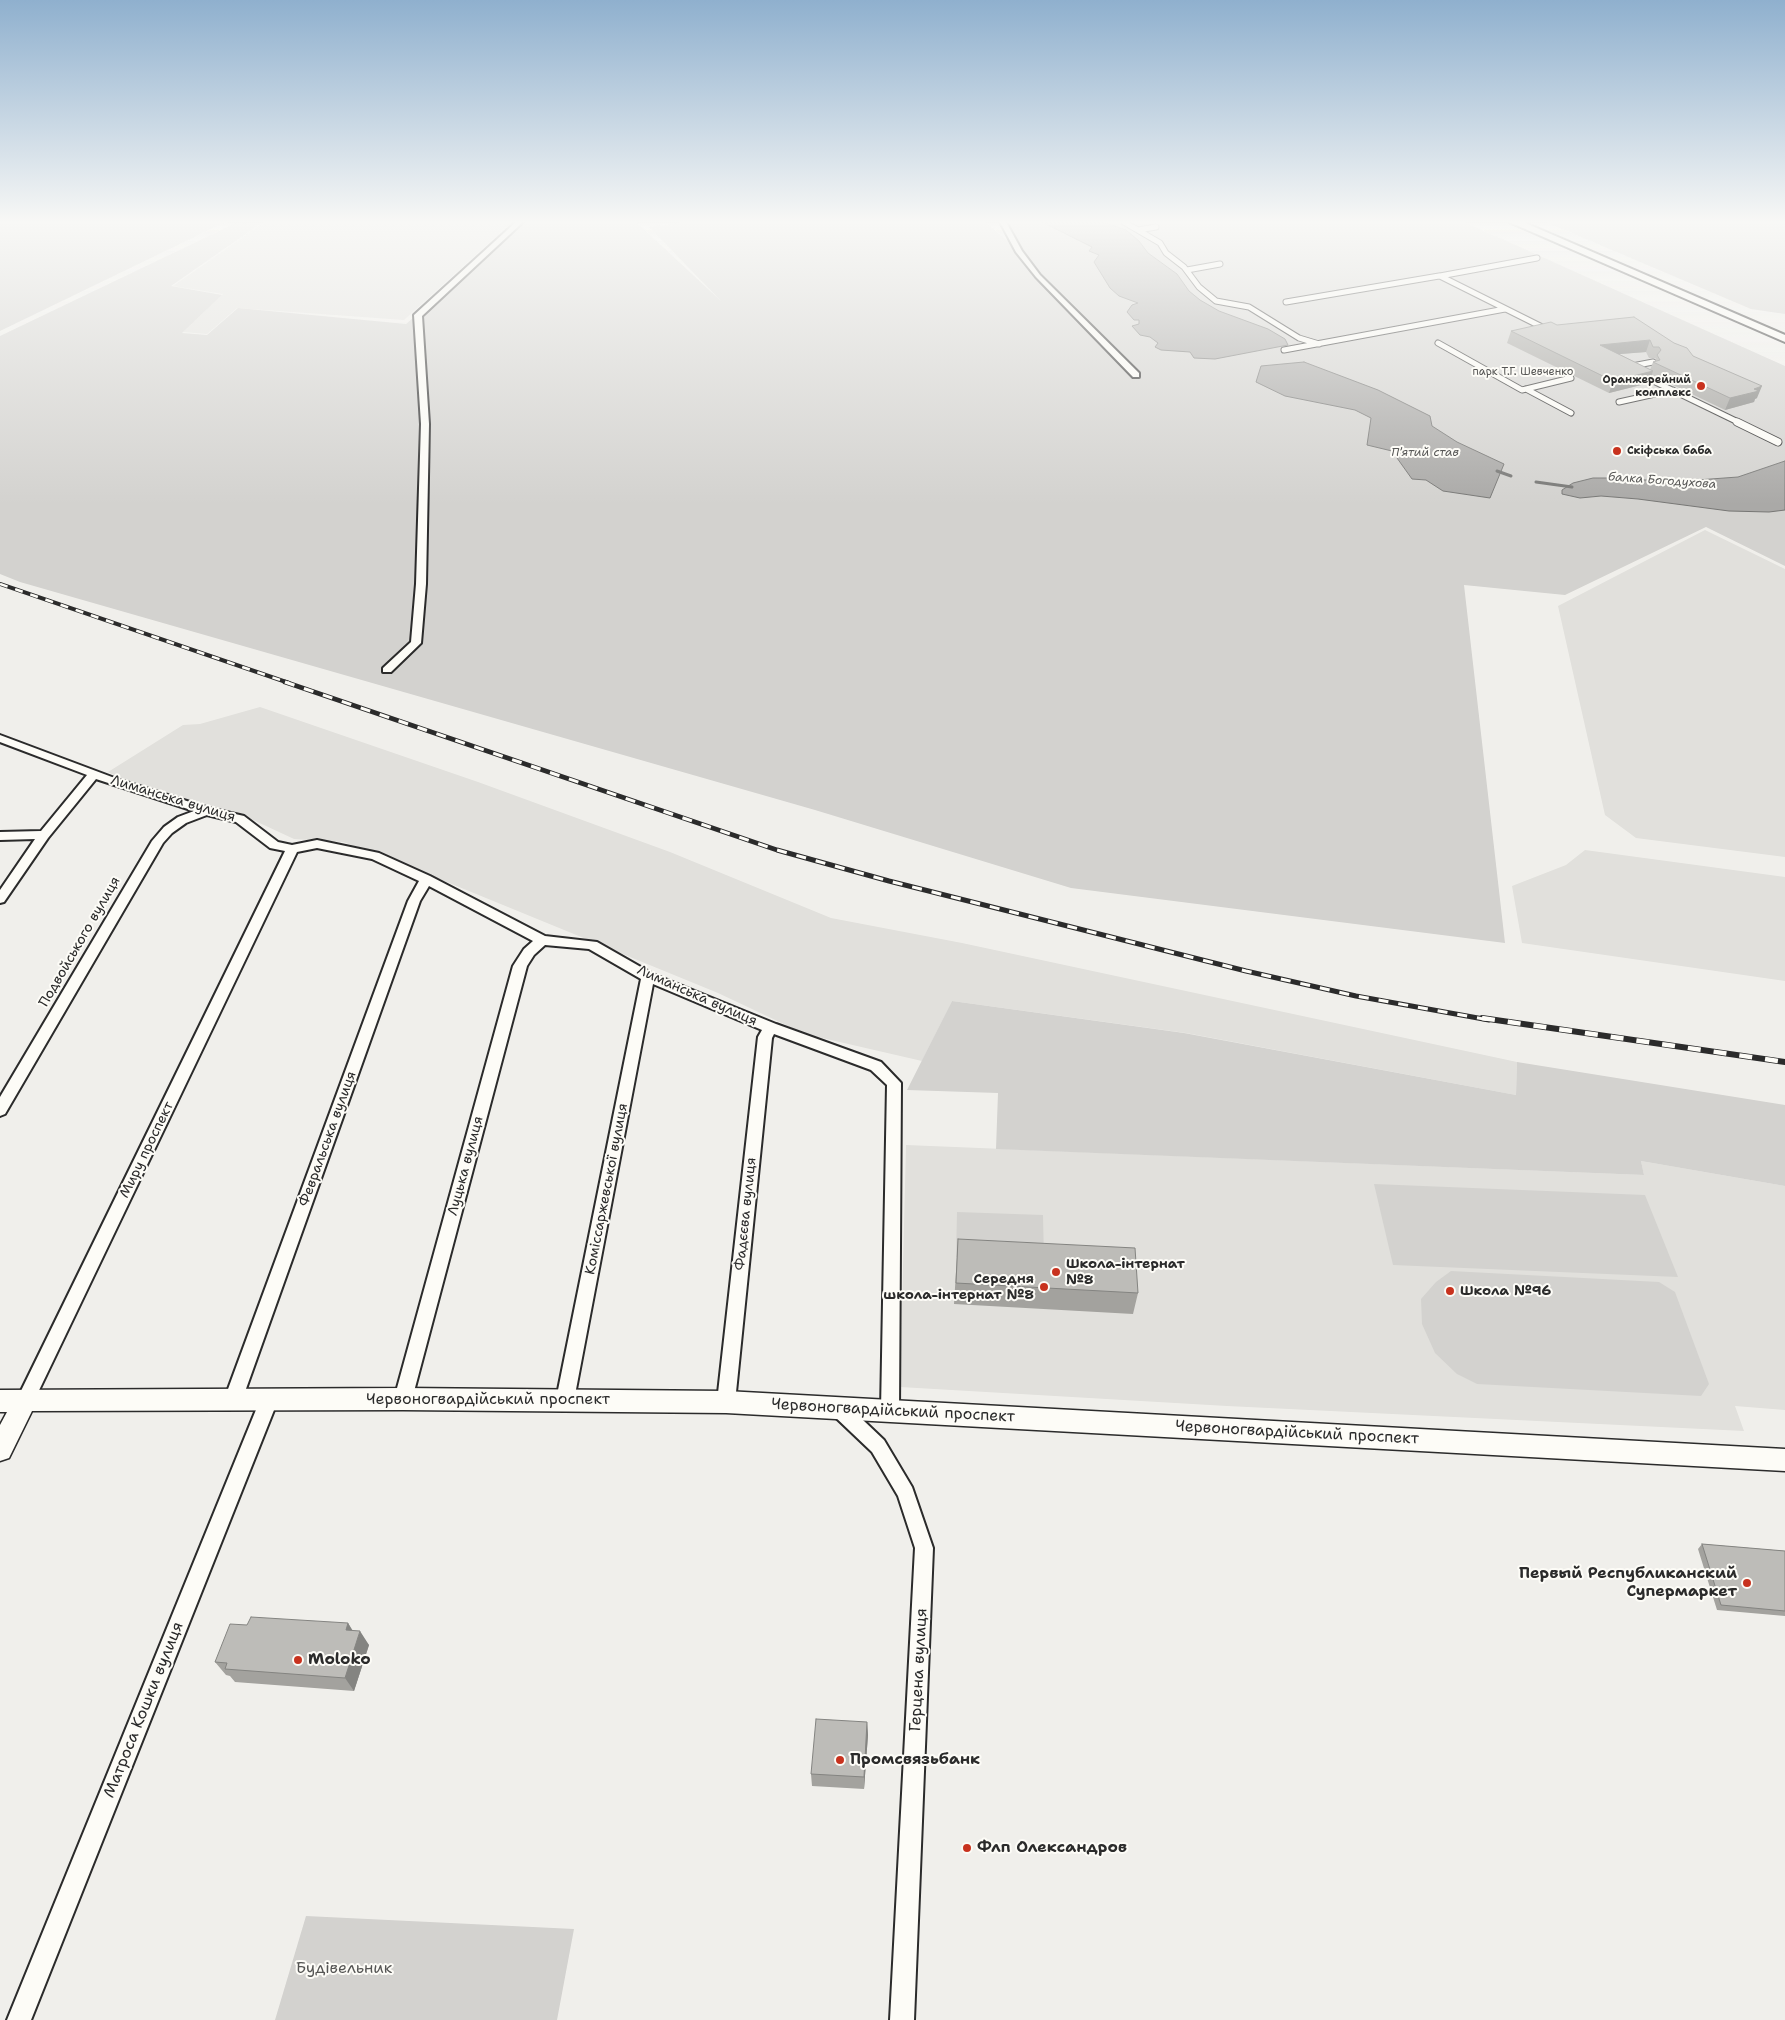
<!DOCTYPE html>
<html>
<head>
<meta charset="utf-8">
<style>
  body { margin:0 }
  canvas { display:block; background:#f0efeb }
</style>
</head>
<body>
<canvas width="1785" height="2020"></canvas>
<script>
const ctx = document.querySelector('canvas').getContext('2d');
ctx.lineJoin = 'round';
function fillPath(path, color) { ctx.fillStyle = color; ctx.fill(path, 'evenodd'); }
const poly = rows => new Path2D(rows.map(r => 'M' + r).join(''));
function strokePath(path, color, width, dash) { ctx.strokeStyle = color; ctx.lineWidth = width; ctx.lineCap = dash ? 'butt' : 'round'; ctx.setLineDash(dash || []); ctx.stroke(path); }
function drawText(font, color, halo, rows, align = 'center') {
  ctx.font = font + ' "Shantell Sans",sans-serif'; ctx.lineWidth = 4; ctx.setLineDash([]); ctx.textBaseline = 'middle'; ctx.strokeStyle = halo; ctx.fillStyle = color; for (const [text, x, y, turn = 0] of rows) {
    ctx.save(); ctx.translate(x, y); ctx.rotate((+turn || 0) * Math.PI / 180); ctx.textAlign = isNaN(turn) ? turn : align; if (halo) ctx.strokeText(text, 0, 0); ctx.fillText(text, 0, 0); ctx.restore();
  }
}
fillPath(poly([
  [265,222,512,222,404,320,237,308,207,334,183,332,223,294,173,286],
  [1705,530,1785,569,1785,857,1636,838,1605,815,1558,606],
  [260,707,478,782,670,852,831,918,962,943,1517,1062,1516,1095,1186,1033,952,1001,922,1061,805,1034,718,993,398,862,343,842,294,839,251,819,118,777,108,772,183,725,200,724],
  [1585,850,1785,877,1785,981,1522,943,1512,886,1566,865],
  [906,1145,1644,1175,1641,1161,1785,1186,1785,1410,1735,1406,1744,1431,1227,1406,900,1387]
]), '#e1e0dc');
fillPath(poly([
  [0,222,230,222,219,225,0,331],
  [524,222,636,222,722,302,649,227,684,222,985,222,1021,252,1023,251,1006,222,1464,222,1785,366,1785,566,1706,527,1565,595,1464,585,1505,943,1071,888,815,810,20,582,0,574,0,336,236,223,260,224,171,286,222,295,182,333,207,335,238,308,406,324],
  [1546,222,1785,222,1785,314,1751,309],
  [952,1001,1184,1033,1516,1095,1517,1062,1785,1105,1785,1186,1641,1161,1644,1175,996,1149,998,1093,907,1090],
  [1374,1184,1645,1195,1678,1277,1393,1265],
  [957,1212,1043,1215,1044,1260,956,1257],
  [1451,1271,1659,1282,1675,1292,1709,1384,1701,1396,1477,1384,1457,1374,1435,1353,1422,1324,1421,1299,1436,1282],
  [306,1916,574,1929,557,2020,275,2020]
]), '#d3d2cf');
const water = poly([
  [1042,222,1103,222,1126,230,1139,241,1148,253,1177,274,1189,291,1200,300,1219,311,1268,329,1285,339,1288,345,1215,359,1194,358,1190,352,1161,350,1155,347,1158,343,1150,337,1140,335,1132,326,1139,324,1139,320,1134,320,1127,312,1132,305,1138,303,1119,296,1110,288,1094,262,1099,255,1089,251,1092,247,1042,222],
  [1304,362,1378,390,1430,416,1432,426,1457,442,1504,464,1490,498,1443,491,1426,480,1412,479,1392,451,1367,445,1371,418,1355,410,1285,396,1256,382,1261,366,1304,362],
  [1785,461,1785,510,1769,512,1729,511,1638,499,1601,496,1580,498,1562,494,1562,490,1573,483,1593,478,1621,478,1670,482,1738,477,1785,461]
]);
fillPath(water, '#aaa9a7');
strokePath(water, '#777775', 1);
strokePath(poly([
  [1497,471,1511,476],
  [1536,482,1572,487]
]), '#777775', 3);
const pedestrianFar1 = poly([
  [1124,222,1160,243,1166,253,1184,267,1199,287,1216,301,1249,307,1299,338,1319,344],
  [1138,230,1156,227],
  [1187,270,1220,264],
  [1440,276,1546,329],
  [1440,276,1537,258],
  [1286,302,1439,276],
  [1438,343,1522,390,1571,378],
  [1284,350,1505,309],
  [1627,367,1653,362],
  [1639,374,1740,423],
  [1526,389,1571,413],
  [1619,402,1673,390]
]);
const pedestrian = poly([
  [1737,422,1778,442]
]);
const minor = poly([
  [516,222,523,222,422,316,429,424,426,584,421,643,391,672,383,672,383,668,411,642,416,584,421,424,414,315,516,222],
  [1000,222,1006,222,1022,251,1040,275,1139,373,1139,377,1133,377,1036,277,1016,252,1000,222],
  [0,735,120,780,209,808,244,816,278,842,292,845,317,840,379,853,430,876,545,936,597,942,653,974,776,1024,881,1062,901,1083,899,1410,896,1416,890,1418,884,1416,881,1410,887,1085,871,1070,774,1034,772,1038,735,1402,732,1408,726,1410,720,1408,717,1402,758,1037,762,1030,653,984,574,1400,571,1406,565,1408,559,1406,556,1400,641,979,589,949,545,945,534,955,527,966,412,1399,409,1405,403,1407,397,1405,394,1399,513,966,524,949,533,941,429,886,420,901,242,1400,239,1406,233,1408,227,1406,224,1400,408,901,419,881,372,859,317,848,297,852,31,1407,25,1409,19,1407,16,1401,19,1395,285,851,270,848,236,822,207,815,186,823,172,833,163,843,5,1114,0,1116,0,1097,152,841,164,827,178,817,194,811,96,779,48,838,4,902,0,903,0,890,35,839,0,840,0,832,41,831,87,775,0,742,0,735],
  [269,1392,275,1394,278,1400,31,2020,7,2020,260,1400,263,1394,269,1392],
  [838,1400,844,1402,884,1440,912,1487,933,1548,914,2020,890,2020,915,1548,898,1496,872,1452,832,1414,829,1408,832,1402,838,1400]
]);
const secondary = poly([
  [403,1388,726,1391,1785,1449,1785,1471,726,1413,403,1410,32,1411,9,1458,0,1461,0,1425,7,1412,0,1412,0,1390,403,1388]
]);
const primary = poly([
  [1509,222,1523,222,1785,335,1785,342,1509,222]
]);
strokePath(pedestrianFar1, '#2b2b2b', 7);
strokePath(pedestrian, '#2b2b2b', 9);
strokePath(minor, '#2b2b2b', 4);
strokePath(secondary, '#2b2b2b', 3);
strokePath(primary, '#2b2b2b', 4);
strokePath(pedestrianFar1, '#fdfcf7', 5);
strokePath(pedestrian, '#fdfcf7', 7);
fillPath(minor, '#fdfcf7');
fillPath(secondary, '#fdfcf7');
fillPath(primary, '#fdfcf7');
const railFar2 = poly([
  [0,584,289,683]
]);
const railFar1 = poly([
  [285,682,777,850,889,881,1246,971,1356,996,1489,1020]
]);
const rail = poly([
  [1482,1018,1785,1062]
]);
strokePath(railFar2, '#2b2b2b', 4);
strokePath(railFar1, '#2b2b2b', 5);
strokePath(rail, '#2b2b2b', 6);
strokePath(railFar2, '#fdfcf7', 2.5, [8]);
strokePath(railFar1, '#fdfcf7', 3, [10]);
strokePath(rail, '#fdfcf7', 4.5, [13]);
fillPath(poly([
  [1557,325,1674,343,1693,356,1757,398,1755,399,1754,402,1725,410,1652,375,1649,383,1609,393,1507,343,1511,331],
  [1646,352,1649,358,1655,358,1656,359,1655,361,1653,362,1650,370,1619,354],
  [958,1239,1138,1293,1133,1314,954,1304],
  [1702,1544,1785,1551,1785,1616,1717,1610,1698,1549],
  [348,1623,353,1631,369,1645,354,1691,235,1682,230,1676,226,1675,215,1662,247,1625],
  [867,1722,868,1735,864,1789,812,1786,811,1774]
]), '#a3a29e');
fillPath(poly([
  [1650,340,1646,352,1596,356,1600,345],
  [1653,371,1649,383,1609,393,1613,381],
  [1762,386,1757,398,1755,399,1754,402,1725,410,1730,398],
  [348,1623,356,1637,346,1630],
  [360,1631,369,1645,354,1691,345,1678],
  [867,1722,868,1735,864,1789,864,1777]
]), '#848481');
const building = poly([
  [1634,317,1674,343,1687,348,1693,356,1762,386,1754,389,1759,391,1730,398,1653,362,1660,360,1657,355,1661,350,1659,347,1653,347,1650,340,1600,345,1653,371,1613,381,1511,331,1551,322,1557,325,1634,317],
  [958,1239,1135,1248,1138,1293,956,1283,958,1239],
  [1702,1544,1785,1551,1785,1611,1721,1605,1702,1544],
  [251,1617,348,1623,346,1630,360,1631,345,1678,225,1669,227,1663,215,1662,230,1624,247,1625,251,1617],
  [816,1719,867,1722,864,1777,811,1774,816,1719]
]);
fillPath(building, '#bdbcb8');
strokePath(building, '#848481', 1);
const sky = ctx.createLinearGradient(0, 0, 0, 505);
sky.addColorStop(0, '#8fb0ce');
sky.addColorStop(0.44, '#f8f8f6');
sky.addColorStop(1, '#f8f8f600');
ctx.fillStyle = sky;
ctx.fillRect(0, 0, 1785, 505);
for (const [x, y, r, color] of [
  [1701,386,5,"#c8321e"],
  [1617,451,5,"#c8321e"],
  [1056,1272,5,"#c8321e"],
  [1044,1287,5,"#c8321e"],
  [1450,1291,5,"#c8321e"],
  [1747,1583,5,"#c8321e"],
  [298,1660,5,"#c8321e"],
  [840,1760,5,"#c8321e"],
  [967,1848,5,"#c8321e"]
]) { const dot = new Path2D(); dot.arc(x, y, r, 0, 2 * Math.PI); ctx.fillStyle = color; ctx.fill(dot); strokePath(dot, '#fdfcf7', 2); }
drawText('11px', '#555554', '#fdfcf7', [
  ["парк Т.Г. Шевченко",1523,372]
]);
drawText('bold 11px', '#2b2b2b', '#fdfcf7', [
  ["Оранжерейний",1691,380],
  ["комплекс",1691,393],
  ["Скіфська баба",1627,451,"left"]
], 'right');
drawText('italic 12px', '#575756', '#fdfcf7', [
  ["П'ятий став",1425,453],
  ["балка Богодухова",1662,481,4]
]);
drawText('14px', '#2b2b2b', '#fdfcf7', [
  ["Лиманська вулиця",173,799,17],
  ["Подвойського вулиця",80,942,-60],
  ["Лиманська вулиця",697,996,24],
  ["Февральська вулиця",328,1139,-70],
  ["Миру проспект",147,1150,-64],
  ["Луцька вулиця",466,1166,-75],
  ["Коміссаржевської вулиця",607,1189,-79],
  ["Фадєєва вулиця",746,1214,-84]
]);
drawText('bold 14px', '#2b2b2b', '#fdfcf7', [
  ["Школа-інтернат",1066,1264],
  ["№8",1066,1280],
  ["Середня",1034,1279,"right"],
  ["школа-інтернат №8",1034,1295,"right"],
  ["Школа №96",1460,1291]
], 'left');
drawText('16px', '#2b2b2b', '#fdfcf7', [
  ["Червоногвардійський проспект",488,1400],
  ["Червоногвардійський проспект",893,1411,3],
  ["Червоногвардійський проспект",1297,1433,3],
  ["Герцена вулиця",919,1670,-87],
  ["Матроса Кошки вулиця",144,1710,-68]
]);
drawText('bold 16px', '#2b2b2b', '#fdfcf7', [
  ["Первый Республиканский",1737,1574,"right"],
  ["Супермаркет",1737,1592,"right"],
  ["Moloko",308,1660],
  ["Промсвязьбанк",850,1760],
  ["Флп Олександров",977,1848]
], 'left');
drawText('16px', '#555554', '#fdfcf7', [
  ["Будівельник",344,1969]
]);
</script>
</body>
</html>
